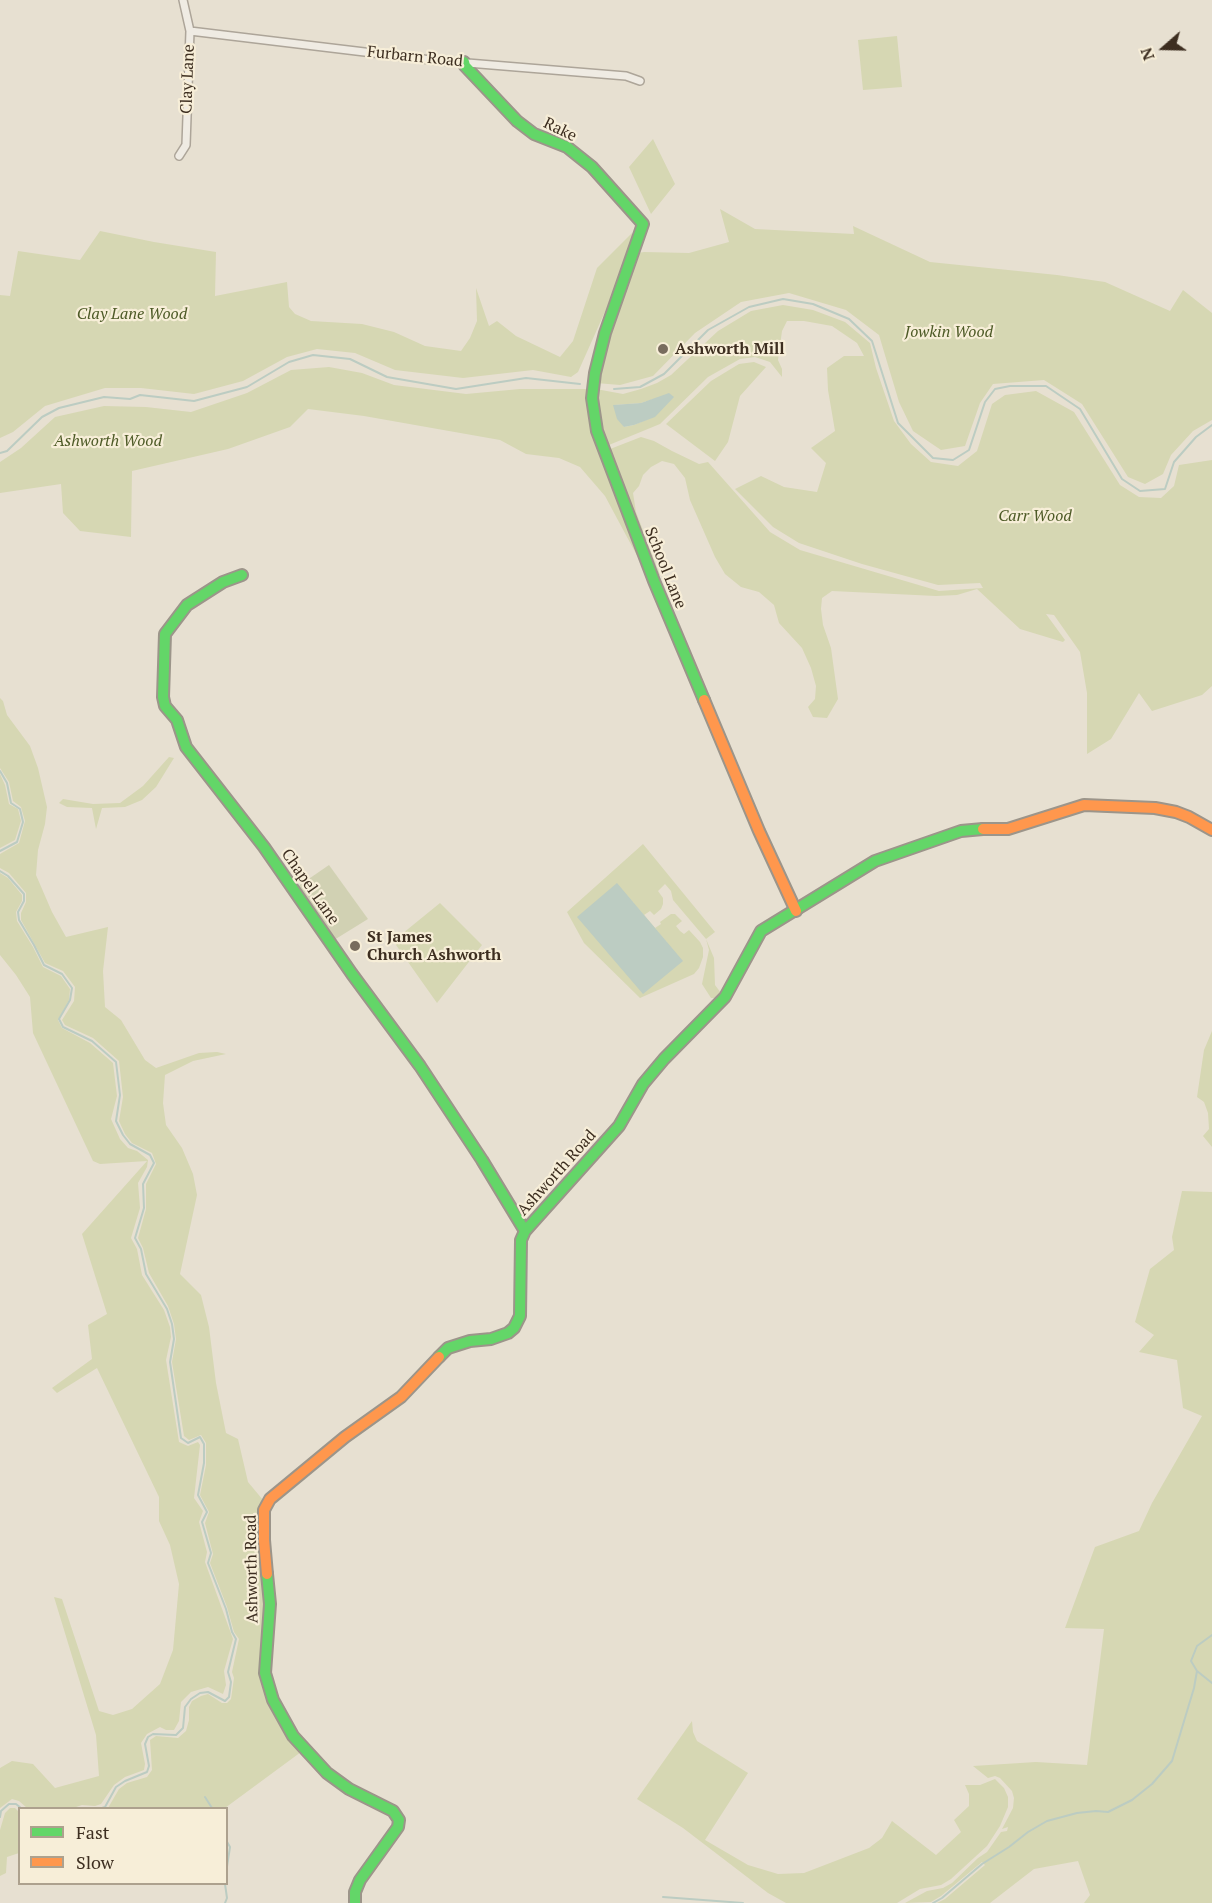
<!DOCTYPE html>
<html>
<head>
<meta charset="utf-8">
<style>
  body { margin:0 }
  #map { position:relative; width:1212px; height:1903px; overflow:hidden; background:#e7e0d1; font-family:"PT Serif",serif }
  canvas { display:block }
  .legend { position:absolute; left:18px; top:1807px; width:210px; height:78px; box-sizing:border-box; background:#f7eed8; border:2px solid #ada18e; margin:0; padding:8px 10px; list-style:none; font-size:18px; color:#3d2e20 }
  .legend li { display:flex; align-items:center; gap:12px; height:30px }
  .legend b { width:30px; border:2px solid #ada18e }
  .north { position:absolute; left:1134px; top:18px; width:60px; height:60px; -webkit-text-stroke:4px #f7eed8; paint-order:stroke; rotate:250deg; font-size:16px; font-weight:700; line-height:24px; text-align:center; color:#3d2e20 }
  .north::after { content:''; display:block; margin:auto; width:21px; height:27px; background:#3d2e20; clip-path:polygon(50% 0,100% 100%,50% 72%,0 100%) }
</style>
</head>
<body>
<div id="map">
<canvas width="1212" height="1903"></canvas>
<ul class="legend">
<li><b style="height:8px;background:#63d668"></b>Fast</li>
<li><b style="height:8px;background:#ff974d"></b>Slow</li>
</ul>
<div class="north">N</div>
</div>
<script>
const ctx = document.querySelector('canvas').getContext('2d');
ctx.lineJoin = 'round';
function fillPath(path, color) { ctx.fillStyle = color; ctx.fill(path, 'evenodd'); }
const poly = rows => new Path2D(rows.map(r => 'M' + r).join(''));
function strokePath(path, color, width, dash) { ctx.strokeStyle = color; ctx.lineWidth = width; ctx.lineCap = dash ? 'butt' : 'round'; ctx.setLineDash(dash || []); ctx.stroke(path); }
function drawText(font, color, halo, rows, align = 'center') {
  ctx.font = font + ' "PT Serif",serif'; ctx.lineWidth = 4.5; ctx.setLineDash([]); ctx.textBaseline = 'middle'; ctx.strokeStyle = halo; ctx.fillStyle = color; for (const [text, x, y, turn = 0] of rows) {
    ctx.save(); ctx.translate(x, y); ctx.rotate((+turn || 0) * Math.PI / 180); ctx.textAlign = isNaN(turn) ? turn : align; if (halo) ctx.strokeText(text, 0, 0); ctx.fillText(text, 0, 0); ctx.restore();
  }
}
fillPath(poly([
  [897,36,902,87,863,90,858,40],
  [653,139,675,184,651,214,629,167],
  [720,209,755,229,854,234,853,226,930,262,1057,275,1105,282,1170,311,1183,290,1212,313,1212,420,1193,431,1171,455,1163,474,1145,484,1128,477,1082,404,1044,380,993,384,980,403,965,446,941,450,913,431,899,402,879,335,846,310,789,293,741,302,695,333,653,376,620,385,596,383,604,352,638,253,644,252,689,253,729,242],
  [100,231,154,242,216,252,215,296,287,282,289,307,295,314,311,321,362,324,394,332,425,346,461,351,470,338,477,321,476,288,489,326,497,321,516,336,560,357,573,341,597,268,632,233,633,238,612,296,578,372,571,377,533,370,463,378,395,370,355,353,317,349,287,357,243,381,194,394,141,388,105,388,45,406,13,432,0,438,0,295,10,296,18,251,80,260],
  [783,305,813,310,845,322,870,343,876,368,894,421,911,444,931,462,958,466,977,451,992,404,1005,395,1036,391,1074,412,1120,485,1139,497,1161,498,1174,486,1179,465,1212,460,1212,686,1202,695,1152,711,1139,693,1111,739,1087,754,1087,693,1080,652,1054,615,1046,614,1065,640,1063,642,1020,629,977,589,957,595,936,596,832,591,822,598,821,609,823,625,831,648,838,699,827,718,813,717,808,707,815,699,816,686,811,668,802,648,779,623,774,605,759,592,741,587,725,574,715,557,690,500,685,478,674,464,662,461,651,467,643,475,639,486,633,493,636,512,660,575,657,576,605,451,641,437,654,441,672,451,699,464,708,462,770,532,800,550,939,591,983,588,980,583,938,585,862,564,799,543,773,527,735,489,761,476,784,487,817,492,826,463,811,448,835,431,828,390,827,368,844,356,864,356,857,343,832,326,804,321,787,321,782,331,778,360,782,369,782,377,770,362,755,357,740,359,708,377,660,424,604,447,596,389,623,394,641,389,657,383,671,375,718,331,751,311],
  [654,399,655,416,634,425,624,427,614,405,641,403],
  [754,362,766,367,740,396,728,442,715,461,666,424,711,381,739,364],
  [329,367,362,373,394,385,466,394,520,389,589,389,592,426,600,454,649,578,605,496,580,467,559,458,526,454,500,440,364,416,308,409,290,427,228,449,132,471,131,537,80,531,63,513,61,484,0,493,0,462,21,448,55,417,104,406,146,407,191,412,247,393,291,370],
  [0,698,3,701,7,715,30,746,38,768,47,807,45,824,38,850,36,875,52,912,66,937,108,927,103,971,105,1007,121,1020,145,1060,156,1068,199,1053,217,1052,226,1054,193,1061,165,1075,163,1103,166,1125,182,1148,193,1174,197,1195,180,1274,201,1295,209,1327,216,1383,226,1433,238,1439,248,1482,263,1500,259,1510,267,1601,262,1668,301,1752,225,1808,108,1808,119,1789,127,1783,147,1777,152,1770,150,1740,156,1736,178,1738,186,1731,189,1720,189,1707,192,1701,201,1696,208,1694,222,1703,227,1703,231,1699,234,1678,232,1672,239,1639,234,1632,227,1607,210,1563,213,1554,205,1523,209,1512,200,1495,206,1465,206,1443,201,1435,189,1440,184,1436,172,1362,176,1339,174,1324,168,1306,149,1273,143,1248,138,1238,146,1209,146,1184,156,1164,152,1153,132,1143,125,1134,119,1121,123,1097,119,1061,93,1038,65,1025,62,1020,74,1001,75,987,63,971,45,963,21,920,21,913,26,902,26,893,9,873,0,868,0,854,19,843,25,821,21,807,13,801,9,782,0,768],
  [169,757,174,758,156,787,142,800,125,807,102,808,96,829,92,808,67,807,59,803,63,799,93,804,120,803,143,786],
  [0,774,5,785,9,804,18,809,21,821,15,840,0,848],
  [643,844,715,932,706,939,714,958,715,985,721,993,716,998,711,998,702,984,709,950,706,939,673,900,671,891,665,884,658,891,663,898,663,904,661,909,654,915,650,911,644,915,617,883,683,961,655,928,661,924,660,922,671,914,675,914,682,921,676,926,680,931,684,934,689,930,700,942,703,948,703,957,699,968,694,974,640,998,584,943,567,912],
  [0,873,8,878,22,895,22,901,16,912,17,921,33,947,43,967,61,976,70,989,69,1000,58,1020,62,1028,90,1043,113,1063,117,1096,111,1119,120,1139,128,1148,137,1151,148,1160,147,1167,138,1183,140,1208,131,1238,137,1249,142,1275,164,1310,170,1327,171,1337,166,1360,179,1442,188,1446,198,1442,200,1445,194,1498,203,1511,199,1522,207,1552,205,1562,233,1639,224,1671,226,1685,223,1694,208,1687,191,1692,181,1702,179,1721,174,1730,166,1730,160,1727,147,1734,141,1743,145,1764,144,1770,125,1777,114,1785,101,1804,95,1806,82,1805,73,1808,27,1808,19,1801,12,1799,0,1808,0,1768,12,1761,33,1764,55,1788,99,1776,96,1735,54,1597,62,1599,99,1711,113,1715,132,1709,160,1684,173,1650,179,1584,170,1545,159,1521,159,1497,97,1368,57,1393,52,1388,92,1359,88,1325,107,1314,82,1234,147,1161,100,1164,93,1161,33,1033,30,997,16,975,0,955],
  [440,903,482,945,437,1003,396,945,397,943,397,938],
  [1212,1031,1212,1147,1203,1136,1209,1129,1208,1113,1204,1102,1197,1097,1204,1050],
  [1182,1191,1212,1192,1212,1903,1084,1903,1090,1895,1078,1861,1034,1869,990,1903,937,1903,945,1899,985,1865,982,1862,941,1896,931,1902,905,1903,927,1891,943,1888,952,1883,978,1858,987,1852,1001,1832,1007,1831,1008,1827,1002,1829,1013,1808,1014,1798,1012,1791,1000,1778,995,1776,988,1778,973,1766,1036,1762,1087,1765,1104,1629,1065,1628,1095,1547,1139,1531,1152,1503,1202,1416,1183,1408,1177,1360,1139,1352,1154,1335,1135,1322,1150,1269,1174,1250,1172,1237],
  [692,1721,693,1732,697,1741,748,1773,705,1840,748,1865,778,1874,804,1873,869,1848,882,1838,892,1821,936,1855,961,1832,954,1820,969,1806,969,1794,965,1785,980,1785,995,1779,1004,1788,1008,1797,1008,1807,1000,1826,987,1846,951,1879,941,1885,920,1889,897,1903,786,1903,768,1893,683,1828,637,1799],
  [10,1808,15,1808,19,1812,19,1853,7,1857,6,1873,0,1876,0,1830,5,1813]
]), '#d6d7b3');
fillPath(poly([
  [329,865,368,919,334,940,297,887]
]), '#d1d1b3');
fillPath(poly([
  [669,393,674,397,655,417,634,425,624,427,617,419,613,405,641,403],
  [617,883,683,961,643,994,577,917]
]), '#bcccc2');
strokePath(poly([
  [614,389,640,387,664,374,708,330,749,307,783,299,813,304,849,319,872,341,898,423,933,458,953,460,969,450,985,402,995,389,1010,386,1046,386,1080,409,1122,479,1140,491,1165,489,1174,462,1196,437,1212,425],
  [0,453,7,451,42,417,59,408,104,397,130,399,140,395,194,401,247,387,289,362,313,355,350,359,387,377,456,389,526,378,580,384],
  [0,771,7,783,11,803,20,809,23,822,17,842,0,851],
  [0,871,8,876,24,894,24,901,18,912,19,920,34,945,44,965,62,974,72,988,70,1000,59,1019,63,1027,92,1041,116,1062,120,1095,116,1121,123,1135,130,1144,150,1155,154,1163,143,1184,144,1208,135,1238,141,1249,146,1274,167,1309,172,1324,174,1339,170,1362,181,1438,188,1443,200,1437,204,1444,204,1463,198,1495,207,1512,202,1522,211,1553,208,1563,226,1609,232,1632,236,1639,228,1672,231,1682,229,1697,225,1701,208,1692,200,1693,191,1699,185,1707,183,1728,176,1735,153,1734,148,1737,145,1744,149,1766,147,1772,125,1781,116,1787,105,1807,102,1808],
  [1212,1635,1197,1646,1191,1661,1197,1671,1212,1683],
  [205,1797,212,1808],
  [82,1808,85,1808],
  [0,1817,1,1811,9,1804,16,1804,21,1808],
  [226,1840,230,1847,226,1873],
  [225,1884,227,1898,225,1903],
  [663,1897,743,1903],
  [933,1903,942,1898,982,1864,1009,1847,1028,1832,1047,1821,1077,1813,1096,1811,1108,1812,1132,1800,1152,1784,1172,1761,1194,1688,1197,1671]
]), '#bcccc2', 2);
const street = poly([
  [190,31,431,60,626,76,640,81],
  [179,156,186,145,190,31,183,0]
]);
const fast = poly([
  [464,62,465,66,517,121,534,134,567,147,592,167,643,224,605,333,595,373,592,398,597,431,654,581,704,700],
  [242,575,223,582,187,605,165,634,163,697,165,706,177,720,186,747,264,847,352,974,420,1066,482,1160,525,1231],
  [439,1357,448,1348,470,1341,491,1339,508,1333,514,1328,520,1316,521,1240,525,1231,619,1126,643,1084,664,1059,725,997,761,931,875,861,961,831,983,829],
  [267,1574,270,1604,265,1673,273,1700,293,1736,327,1773,349,1789,393,1811,399,1820,398,1827,360,1880,355,1892,355,1903]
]);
const slow = poly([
  [704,700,759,831,796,911],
  [983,829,1008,829,1084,805,1155,808,1176,812,1189,817,1212,830],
  [267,1574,264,1540,264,1510,270,1499,345,1437,401,1397,439,1357]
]);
strokePath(street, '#ada599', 10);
strokePath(fast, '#9c958a', 14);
strokePath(slow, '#9c958a', 14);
strokePath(street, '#efebe3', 7);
strokePath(fast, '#63d668', 10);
strokePath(slow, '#ff974d', 10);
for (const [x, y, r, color] of [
  [663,349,6,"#786c5e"],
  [355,946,6,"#786c5e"]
]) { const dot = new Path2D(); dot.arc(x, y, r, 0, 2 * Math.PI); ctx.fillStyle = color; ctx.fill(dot); strokePath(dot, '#f7eed8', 2); }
drawText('16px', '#3d2e20', '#f7eed8', [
  ["Furbarn Road",415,57,6],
  ["Clay Lane",188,79,-88],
  ["Rake",560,130,26],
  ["School Lane",665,568,68],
  ["Chapel Lane",310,887,55],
  ["Ashworth Road",557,1173,-48],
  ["Ashworth Road",252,1569,-91]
]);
drawText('italic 16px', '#4d5a26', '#f7eed8', [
  ["Clay Lane Wood",132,314],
  ["Jowkin Wood",949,332],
  ["Ashworth Wood",108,441],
  ["Carr Wood",1035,516]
]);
drawText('bold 16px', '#3d2e20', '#f7eed8', [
  ["Ashworth Mill",675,349],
  ["St James",367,937],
  ["Church Ashworth",367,955]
], 'left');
</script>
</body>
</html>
